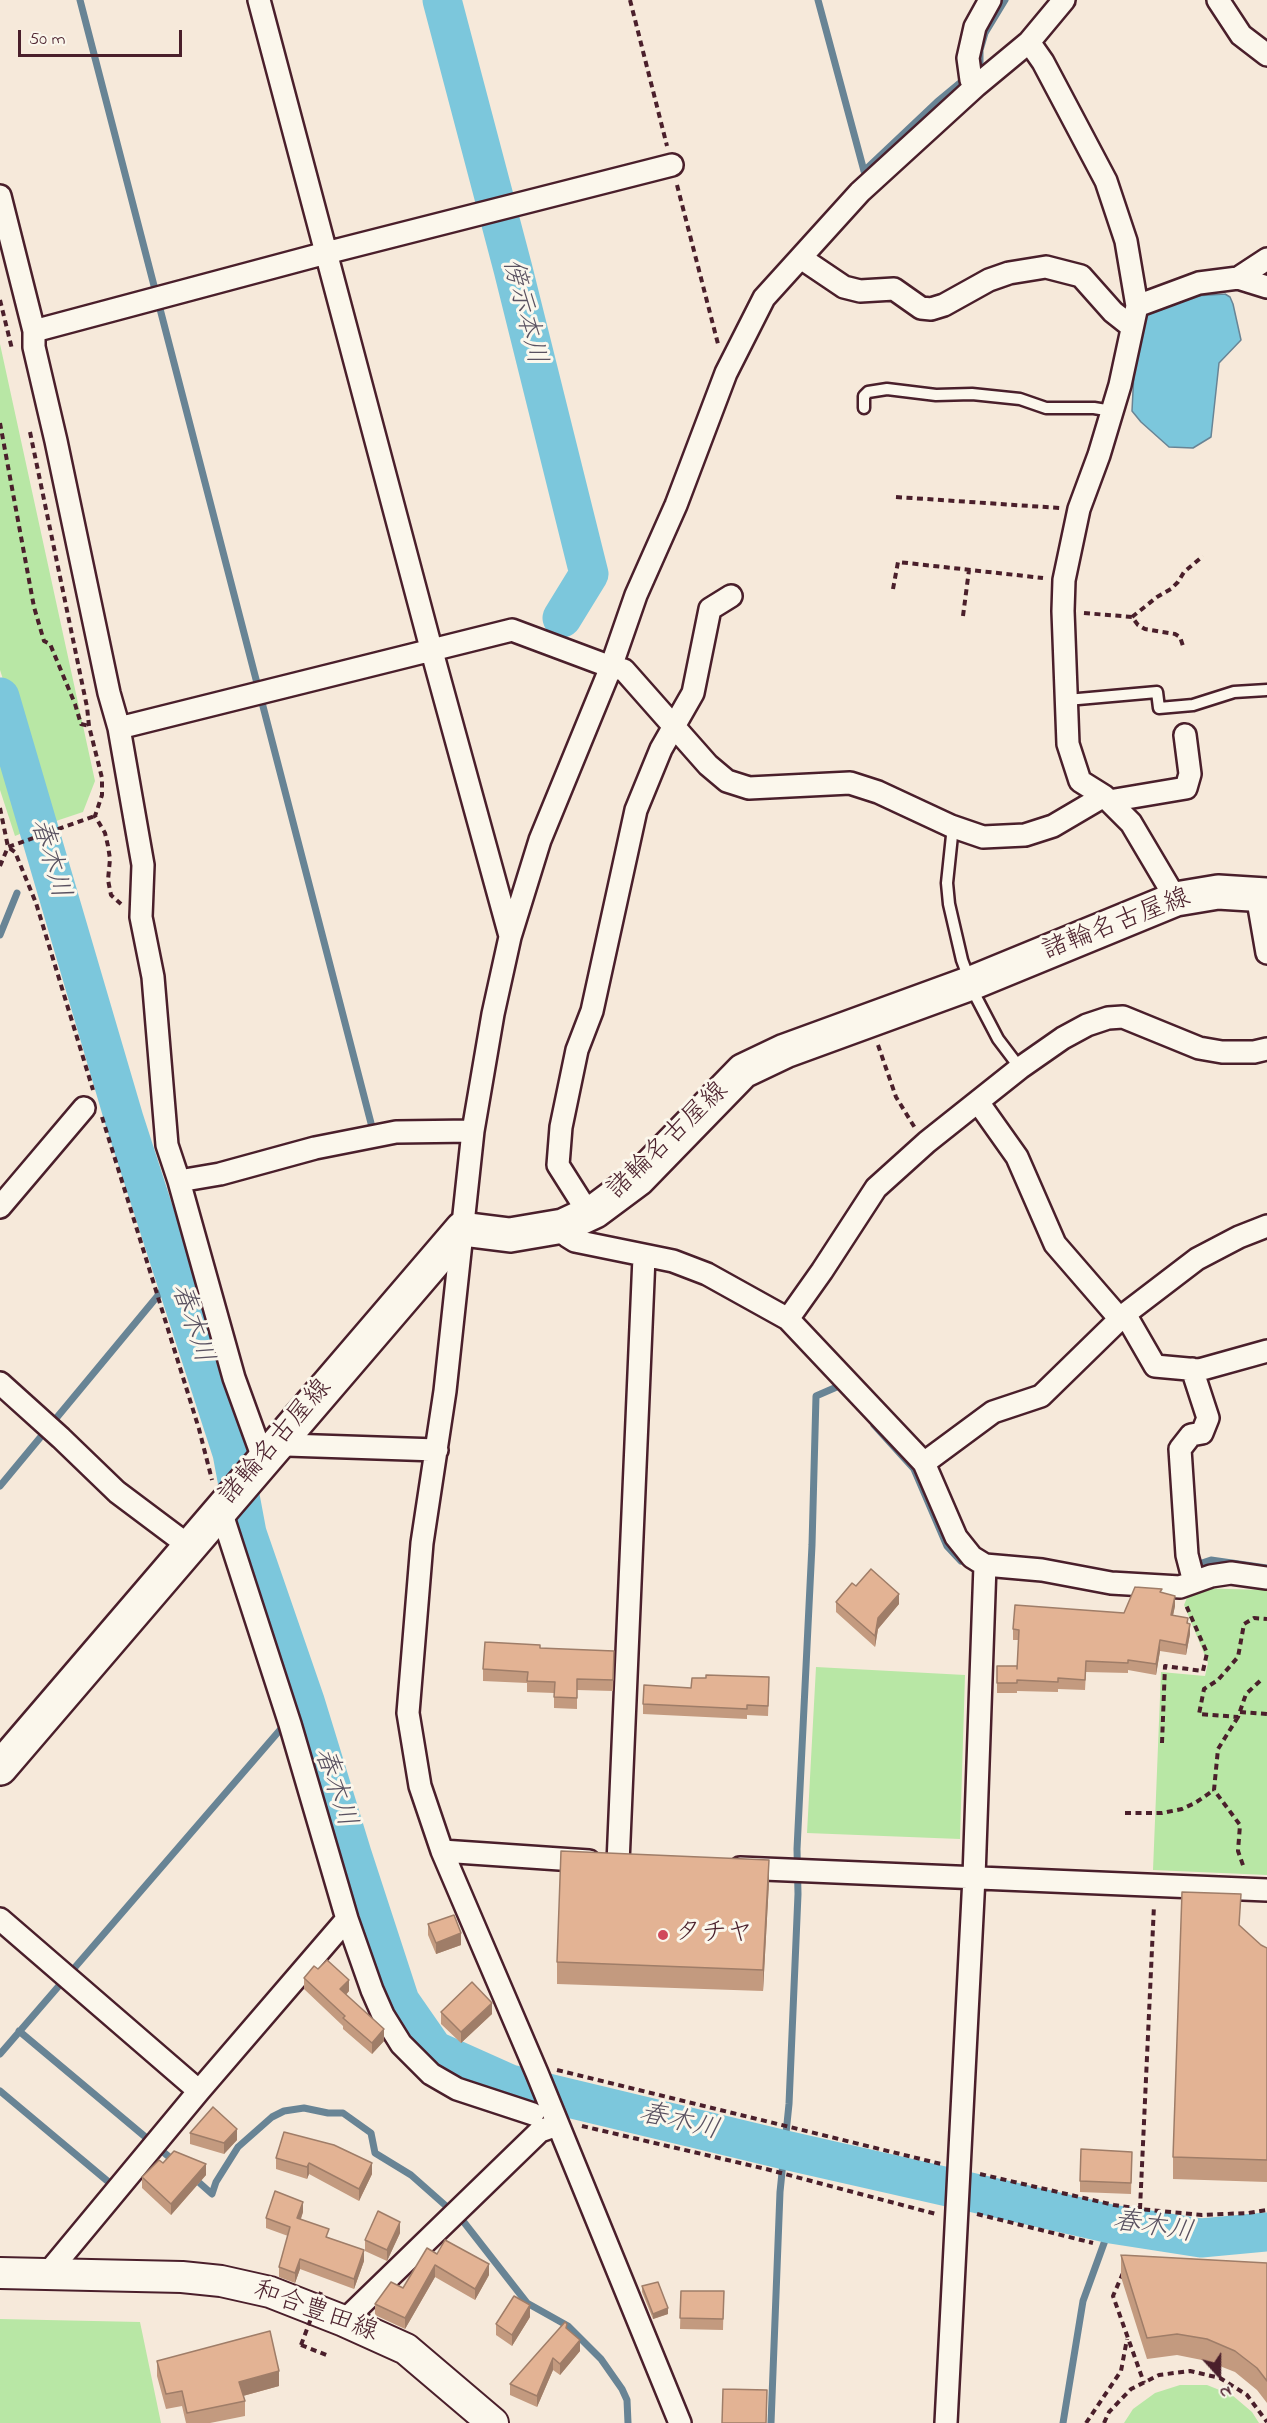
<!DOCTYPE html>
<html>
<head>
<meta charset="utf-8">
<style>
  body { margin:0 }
  #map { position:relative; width:1267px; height:2423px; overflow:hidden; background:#f6e9da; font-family:"Indie Flower",sans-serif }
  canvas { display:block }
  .north { position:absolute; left:1189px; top:2345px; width:60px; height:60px; -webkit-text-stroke:4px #fbf7ec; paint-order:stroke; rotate:159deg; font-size:16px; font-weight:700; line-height:24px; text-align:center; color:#4a1f2b }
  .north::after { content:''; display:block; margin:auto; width:21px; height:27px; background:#4a1f2b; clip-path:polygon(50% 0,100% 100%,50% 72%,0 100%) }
  .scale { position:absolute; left:18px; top:30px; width:164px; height:27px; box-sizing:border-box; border:3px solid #4a1f2b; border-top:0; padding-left:8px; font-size:18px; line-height:21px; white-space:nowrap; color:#4a1f2b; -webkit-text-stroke:4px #fbf7ec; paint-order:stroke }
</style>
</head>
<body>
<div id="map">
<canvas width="1267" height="2423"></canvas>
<div class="north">N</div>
<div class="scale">50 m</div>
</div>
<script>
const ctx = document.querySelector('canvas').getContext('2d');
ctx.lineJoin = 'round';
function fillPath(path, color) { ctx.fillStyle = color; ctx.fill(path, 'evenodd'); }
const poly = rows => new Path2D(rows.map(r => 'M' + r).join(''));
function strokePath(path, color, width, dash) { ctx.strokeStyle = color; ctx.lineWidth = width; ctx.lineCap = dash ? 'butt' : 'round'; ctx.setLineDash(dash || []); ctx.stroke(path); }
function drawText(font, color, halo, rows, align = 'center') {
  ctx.font = font + ' "Indie Flower","Klee One",sans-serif'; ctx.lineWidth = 6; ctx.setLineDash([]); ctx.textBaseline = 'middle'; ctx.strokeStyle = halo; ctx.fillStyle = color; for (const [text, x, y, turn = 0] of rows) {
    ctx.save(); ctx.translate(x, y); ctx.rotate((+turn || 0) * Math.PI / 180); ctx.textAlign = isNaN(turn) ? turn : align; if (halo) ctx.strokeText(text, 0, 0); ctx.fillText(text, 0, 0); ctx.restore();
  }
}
fillPath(poly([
  [0,344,95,781,83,812,50,823,0,670],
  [0,727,32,829,15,836,0,790],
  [1191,1588,1267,1590,1267,1875,1153,1870,1161,1672,1205,1676,1208,1663,1184,1605],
  [816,1667,965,1675,960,1839,807,1833],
  [0,2319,140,2322,161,2423,0,2423],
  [1180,2385,1207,2385,1232,2395,1252,2412,1259,2423,1124,2423,1133,2409,1155,2393]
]), '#b8e7a5');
const water = poly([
  [1225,294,1230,297,1233,304,1241,340,1219,363,1211,437,1193,448,1169,447,1141,422,1132,411,1134,371,1142,324,1148,311,1179,297,1225,294]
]);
fillPath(water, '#7cc7dc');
strokePath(water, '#688495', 1.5);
strokePath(poly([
  [80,0,372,1127],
  [818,0,864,171,937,102,966,78],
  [975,71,980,67,980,50,985,33,1005,0],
  [0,935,17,893],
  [874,1425,914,1469,947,1546,961,1561],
  [0,1486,175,1275],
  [1196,1565,1211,1560,1267,1568],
  [19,2031,174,2161],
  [0,2054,305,1701],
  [0,2091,111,2184],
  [194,2178,212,2194,216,2182,238,2147,272,2117,284,2111,304,2108,328,2113,343,2113,371,2133,375,2153,411,2175,463,2221,527,2303,568,2326,601,2359,622,2389,627,2400,628,2423],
  [771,2423,780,2192,789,2104,798,1894,797,1849,812,1545,816,1396,839,1386,843,1390],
  [1063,2423,1083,2301,1111,2224]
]), '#688495', 7);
strokePath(poly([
  [442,0,513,269,589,574,562,618],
  [0,697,124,1119,232,1453,247,1533,305,1701,352,1854,400,2001,434,2050,510,2084,785,2150,1111,2224,1201,2238,1267,2232]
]), '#7cc7dc', 39);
const service = poly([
  [864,408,864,396,868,392,887,389,936,395,972,394,1020,399,1046,408,1094,408,1112,411],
  [1067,700,1157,692,1159,708,1193,705,1234,692,1267,690],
  [953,826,947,883,949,904,962,960,975,995,998,1039,1020,1068]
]);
const minor = poly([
  [259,0,431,648,510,936],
  [1218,0,1241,35,1267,55],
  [1029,42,1043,62,1106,181,1126,241,1137,306,1120,385,1099,455,1079,509,1064,580,1063,611,1068,744,1080,781,1104,796,1131,823,1176,899],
  [976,86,971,80,968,58,975,27,990,0],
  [0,196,34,331,34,347,56,441,109,693,119,728,143,865,141,917,153,977,167,1145,179,1181,234,1378,263,1458],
  [801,258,844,287,860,291,894,289,921,308,931,309,944,305,989,280,1009,273,1046,267,1081,276,1113,312,1132,327],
  [1238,278,1267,259],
  [1137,306,1199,283,1238,278,1267,287],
  [34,331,326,253,672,165],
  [119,728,512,630,611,667,624,670,708,765,727,781,749,788,850,783,878,792,951,826,983,837,1025,835,1053,826,1104,796],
  [1109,801,1186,788,1190,774,1185,735],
  [1257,895,1267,953],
  [978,1102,1017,1157,1055,1244,1120,1319],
  [179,1181,220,1174,315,1148,396,1132,473,1131],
  [0,1207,84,1108],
  [589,1214,558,1165,561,1127,577,1050,592,1011,636,810,661,749,693,693,710,609,731,596],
  [563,1226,567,1236,575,1241,673,1261,707,1274,788,1319,924,1463,956,1537,972,1557,985,1565,1042,1570,1111,1583,1180,1587,1211,1576,1231,1573,1267,1578],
  [1125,1314,1155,1366,1199,1370,1267,1351],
  [788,1319,822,1271,876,1188,927,1142,1020,1068,1063,1038,1087,1025,1108,1018,1123,1017,1199,1048,1222,1052,1254,1052,1267,1049],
  [1192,1369,1208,1418,1202,1433,1191,1435,1180,1449,1187,1555,1194,1582],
  [0,1383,61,1438,117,1492,189,1546],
  [280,1439,287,1445,437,1450],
  [924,1463,993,1412,1041,1396,1125,1314,1197,1259,1239,1237,1267,1226],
  [220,1508,290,1724,347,1919,372,1990,383,2015,401,2044,431,2074,457,2089,533,2114],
  [442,1851,589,1861],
  [618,1863,644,1257],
  [740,1868,1267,1890],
  [0,1919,199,2091],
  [47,2274,199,2091,347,1919],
  [344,2321,540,2131,557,2125],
  [680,2423,537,2073,442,1851,420,1786,408,1713,422,1543,445,1391,473,1131,493,1014,510,937,540,840,611,667,636,595,676,505,726,373,764,298,860,192,976,86,1029,42,1064,0],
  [946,2423,974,1877,985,1565]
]);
const secondary = poly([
  [0,2273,182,2277,221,2281,270,2292,344,2321,406,2349,493,2423]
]);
const primary = poly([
  [0,1768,462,1229,510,1235,563,1226,595,1211,638,1179,743,1071,785,1051,974,982,1176,899,1218,892,1267,895]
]);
strokePath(service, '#4a1f2b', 15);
strokePath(minor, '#4a1f2b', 26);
strokePath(secondary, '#4a1f2b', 34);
strokePath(primary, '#4a1f2b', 38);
strokePath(poly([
  [630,0,667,146],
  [677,185,718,344],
  [0,300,12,349],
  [0,423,34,607,44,641,50,644,75,704,81,724,89,726],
  [30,432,87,707,89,726,102,778,102,795,95,816,105,833,108,846,110,859,108,880,111,895,121,904],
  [896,497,1060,508],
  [893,589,898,562,1043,578],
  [1084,613,1132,617,1138,625,1145,629,1175,634,1180,637,1183,646],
  [963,616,969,570],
  [1132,617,1157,597,1171,589,1178,582,1184,572,1203,556],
  [0,808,8,847,15,852,36,903,93,1090],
  [0,866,8,847,95,816],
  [878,1045,896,1097,915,1128],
  [102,1117,199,1429,212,1480],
  [1260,1681,1246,1694,1238,1717,1199,1714,1204,1689,1218,1680,1238,1657,1244,1624,1254,1618,1267,1619],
  [1240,1712,1267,1714],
  [1238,1717,1218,1749,1214,1790,1240,1825,1238,1851,1244,1868],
  [1162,1743,1165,1666,1203,1671,1207,1653,1186,1605],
  [1125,1813,1162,1813,1182,1809,1195,1803,1214,1790],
  [557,2070,941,2164],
  [582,2126,766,2169,936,2214],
  [980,2174,1114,2205,1140,2209,1202,2215,1248,2213,1267,2210],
  [1140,2209,1154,1905],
  [977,2214,1093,2243],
  [1123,2273,1113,2296,1144,2383],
  [301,2345,329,2356],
  [1086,2423,1121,2371,1127,2339],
  [1104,2423,1109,2412,1131,2389,1159,2375,1190,2371,1220,2378,1247,2395,1267,2422]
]), '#4a1f2b', 4, [6, 4.5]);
strokePath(service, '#fbf7ec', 10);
strokePath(minor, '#fbf7ec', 21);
strokePath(secondary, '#fbf7ec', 30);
strokePath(primary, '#fbf7ec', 33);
strokePath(poly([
  [301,2345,321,2292]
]), '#4a1f2b', 4, [6, 4.5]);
fillPath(poly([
  [856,1586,899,1604,878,1629,875,1647,836,1612,836,1602],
  [1162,1593,1175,1606,1173,1615,1188,1623,1190,1634,1186,1655,1160,1651,1156,1675,1128,1670,1128,1673,1086,1672,1085,1690,1058,1689,1058,1692,1017,1691,1017,1693,997,1693,997,1666,1017,1666,1019,1640,1013,1640,1013,1629,1124,1613],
  [540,1648,614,1662,613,1691,577,1690,577,1709,554,1708,554,1693,527,1692,527,1683,483,1681,483,1669],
  [691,1688,769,1688,768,1716,747,1715,747,1719,643,1714,643,1704],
  [769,1882,763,1991,557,1984,557,1962],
  [428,1924,461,1945,436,1954,428,1935],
  [1240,1926,1261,1945,1267,1948,1267,2182,1173,2179,1173,2157],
  [318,1969,349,1991,346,1995,384,2041,372,2054,343,2029,343,2026,304,1989,304,1978],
  [441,2012,492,2014,461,2043,441,2024],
  [284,2132,372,2174,359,2201,309,2174,307,2179,276,2169,276,2158],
  [190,2133,237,2140,224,2154,190,2144],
  [1132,2152,1131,2194,1080,2192,1080,2181],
  [163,2163,206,2175,171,2215,142,2188,142,2177],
  [303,2212,301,2219,364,2261,354,2289,300,2269,295,2283,279,2277,279,2267,288,2236,266,2228,266,2218],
  [400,2233,387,2261,365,2251,365,2240],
  [437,2254,489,2275,475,2300,435,2277,405,2329,375,2315,375,2304,403,2288],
  [1121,2255,1267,2263,1267,2403,1257,2390,1235,2372,1207,2361,1177,2355,1147,2359,1121,2277],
  [642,2286,668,2314,653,2319,642,2292],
  [681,2291,724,2291,723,2330,680,2329],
  [530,2317,512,2346,496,2335,496,2324],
  [567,2329,580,2351,560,2375,553,2370,537,2407,510,2395,510,2384],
  [157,2361,279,2386,243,2396,245,2401,245,2416,210,2423,186,2423,182,2406,166,2409,157,2376]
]), '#c39a7f');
fillPath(poly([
  [899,1594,899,1604,878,1629,875,1647,875,1636,878,1618],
  [1175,1596,1175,1606,1171,1625,1171,1615],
  [1190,1624,1190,1634,1186,1655,1186,1645],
  [1160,1640,1160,1651,1156,1675,1156,1664],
  [769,1860,769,1882,763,1991,763,1970],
  [461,1933,461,1945,436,1954,436,1943],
  [349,1980,349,1991,340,2001,340,1989],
  [492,2003,492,2014,461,2043,461,2032],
  [384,2029,384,2041,372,2054,372,2043],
  [237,2129,237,2140,224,2154,224,2143],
  [309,2163,309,2174,307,2179,307,2167],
  [372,2163,372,2174,359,2201,359,2189],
  [206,2164,206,2175,171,2215,171,2204],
  [303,2202,303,2212,297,2229,297,2218],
  [400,2222,400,2233,387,2261,387,2250],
  [364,2250,364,2261,354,2289,354,2279],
  [300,2259,300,2269,295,2283,295,2273],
  [489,2264,489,2275,475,2300,475,2289],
  [435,2265,435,2277,405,2329,405,2318],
  [530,2305,530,2317,512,2346,512,2335],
  [668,2308,668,2314,653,2319,653,2314],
  [580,2340,580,2351,560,2375,560,2364],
  [553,2358,553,2370,537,2407,537,2396],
  [279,2371,279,2386,239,2397,239,2382]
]), '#9f7d68');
const building = poly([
  [871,1569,899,1594,878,1618,875,1636,836,1602,852,1583,856,1586,871,1569],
  [1135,1587,1162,1589,1160,1592,1175,1596,1171,1615,1188,1618,1187,1623,1190,1624,1186,1645,1160,1640,1156,1664,1128,1660,1128,1663,1086,1661,1085,1680,1058,1678,1058,1682,1017,1680,1017,1683,997,1683,997,1666,1017,1666,1017,1669,1019,1630,1013,1629,1015,1605,1124,1613,1135,1587],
  [485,1642,540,1645,540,1648,614,1651,613,1680,577,1679,577,1698,554,1697,555,1682,527,1681,528,1672,483,1669,485,1642],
  [706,1675,769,1677,768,1706,747,1705,747,1709,643,1704,644,1685,691,1688,692,1678,706,1678,706,1675],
  [561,1851,769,1860,763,1970,557,1962,561,1851],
  [1182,1892,1241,1894,1239,1925,1261,1945,1267,1948,1267,2160,1173,2157,1182,1892],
  [454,1915,461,1933,436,1943,428,1924,454,1915],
  [327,1960,349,1980,340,1989,384,2029,372,2043,343,2018,345,2016,304,1978,314,1966,318,1969,327,1960],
  [472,1982,492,2003,461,2032,441,2012,472,1982],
  [213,2107,237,2129,224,2143,190,2133,213,2107],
  [284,2132,334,2145,372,2163,359,2189,309,2163,307,2167,276,2158,284,2132],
  [1081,2149,1132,2152,1131,2183,1080,2181,1081,2149],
  [174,2151,206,2164,171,2204,142,2177,159,2160,163,2163,174,2151],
  [275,2191,303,2202,297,2218,329,2229,326,2237,364,2250,354,2279,300,2259,295,2273,279,2267,290,2227,266,2218,275,2191],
  [378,2211,400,2222,387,2250,365,2240,378,2211],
  [445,2240,489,2264,475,2289,435,2265,405,2318,375,2304,391,2282,403,2288,427,2248,437,2254,445,2240],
  [1121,2255,1267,2263,1267,2381,1257,2368,1235,2351,1207,2339,1177,2334,1147,2338,1121,2255],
  [658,2282,668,2308,653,2314,642,2286,658,2282],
  [681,2291,724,2291,723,2319,680,2318,681,2291],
  [514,2296,530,2305,512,2335,496,2324,514,2296],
  [565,2322,567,2324,566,2328,580,2340,560,2364,553,2358,537,2396,510,2384,565,2322],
  [270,2331,279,2371,239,2382,245,2401,187,2413,182,2391,166,2394,157,2361,270,2331],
  [723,2389,767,2390,766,2423,722,2423,723,2389]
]);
fillPath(building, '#e3b394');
strokePath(building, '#9f7d68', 1.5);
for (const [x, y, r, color] of [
  [663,1935,6,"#d1495b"]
]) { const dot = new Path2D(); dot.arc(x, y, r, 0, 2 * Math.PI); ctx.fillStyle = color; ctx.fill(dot); strokePath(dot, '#fbf7ec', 2); }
drawText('26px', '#4a1f2b', '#fbf7ec', [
  ["諸輪名古屋線",1117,926,-21],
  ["諸輪名古屋線",669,1142,-44],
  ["諸輪名古屋線",277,1443,-49],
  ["和合豊田線",315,2313,20]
]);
drawText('26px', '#4a1f2b', '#fbf7ec', [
  ["タチヤ",675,1935]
], 'left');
drawText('italic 27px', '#595160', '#fbf7ec', [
  ["傍示本川",522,312,76],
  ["春木川",48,859,74],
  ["春木川",190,1324,72],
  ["春木川",333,1788,72],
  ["春木川",679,2124,13],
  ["春木川",1153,2229,9]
]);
</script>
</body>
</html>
